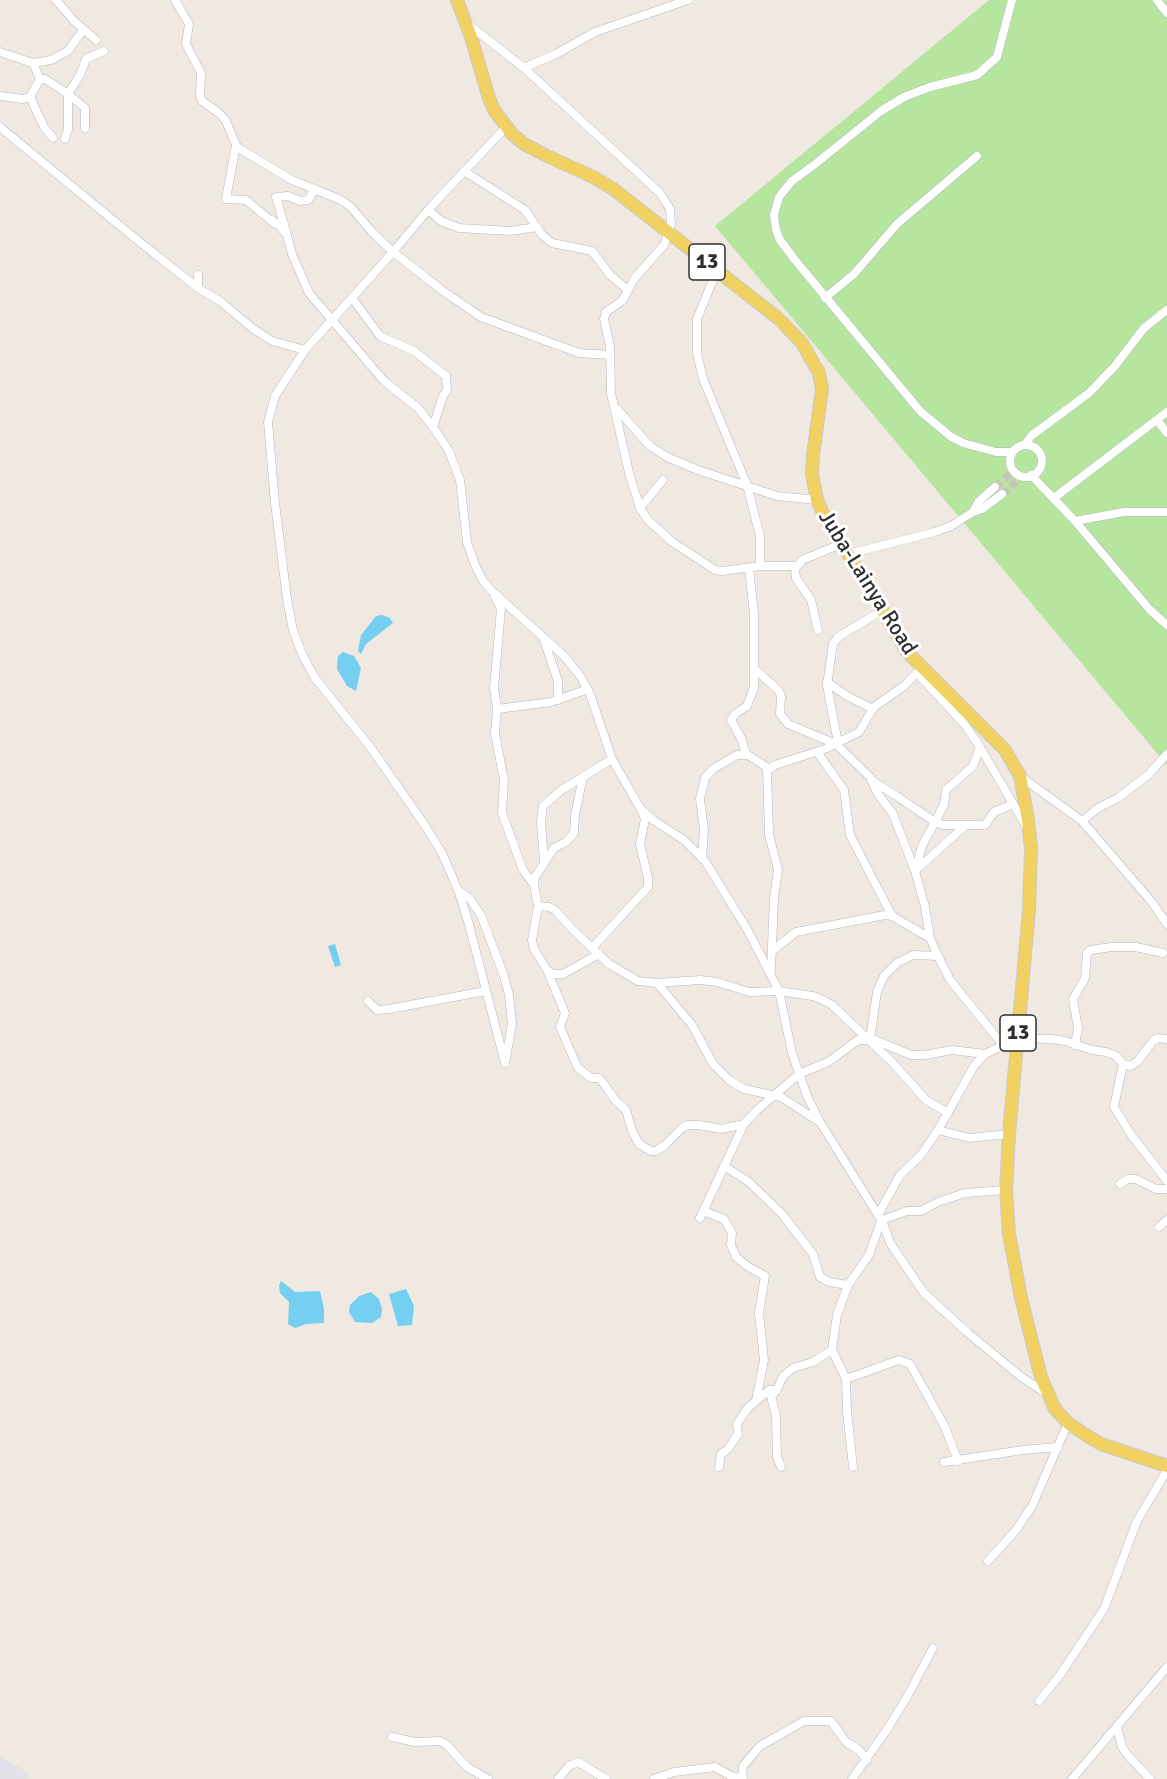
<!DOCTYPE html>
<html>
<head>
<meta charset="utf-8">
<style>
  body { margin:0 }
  canvas { display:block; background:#efe9e1 }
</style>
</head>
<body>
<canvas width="1167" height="1779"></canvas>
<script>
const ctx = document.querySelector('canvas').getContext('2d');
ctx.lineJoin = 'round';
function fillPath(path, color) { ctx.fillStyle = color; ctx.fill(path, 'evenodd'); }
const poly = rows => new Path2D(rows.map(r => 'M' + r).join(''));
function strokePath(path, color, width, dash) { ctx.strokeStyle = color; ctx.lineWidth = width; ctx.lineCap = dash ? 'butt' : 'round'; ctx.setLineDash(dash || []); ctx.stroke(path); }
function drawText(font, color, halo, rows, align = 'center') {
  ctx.font = font + ' Signika,sans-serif'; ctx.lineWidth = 6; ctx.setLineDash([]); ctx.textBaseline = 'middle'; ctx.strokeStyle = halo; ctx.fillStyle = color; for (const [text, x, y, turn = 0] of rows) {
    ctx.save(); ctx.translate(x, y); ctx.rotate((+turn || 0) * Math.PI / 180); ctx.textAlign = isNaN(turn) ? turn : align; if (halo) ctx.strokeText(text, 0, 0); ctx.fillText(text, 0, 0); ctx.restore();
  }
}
fillPath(poly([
  [0,1756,29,1773,28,1779,0,1779]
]), '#e3e1e8');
fillPath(poly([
  [989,0,1167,0,1167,765,715,226]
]), '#b6e59e');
fillPath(poly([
  [382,615,390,618,393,623,366,644,361,654,358,651,361,635,376,616],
  [343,652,354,656,361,668,356,691,347,686,337,669,338,656],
  [335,944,341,965,335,967,328,946],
  [281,1281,295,1292,320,1291,324,1309,324,1323,306,1324,295,1328,288,1324,289,1302,280,1293,279,1285],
  [406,1289,414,1306,412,1325,398,1326,389,1294],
  [371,1292,379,1299,382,1309,381,1317,372,1323,355,1322,349,1312,350,1305,359,1296]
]), '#75cff0');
strokePath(poly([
  [995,487,1010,474],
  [1002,494,1017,482]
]), '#c8c4bd', 8, [8, 4]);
const street = poly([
  [56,0,74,21,96,40],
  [175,0,189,24,186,44,201,73,200,95,202,101,220,114,226,121,236,145,240,149,292,180,341,200,351,207,372,232,393,252,443,291,481,317,579,353,610,355],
  [1012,0,997,57,977,75,930,87,904,97,881,111,814,165,792,181,779,197,774,215,776,230,780,240,795,260,920,411,950,436,963,443,996,452,1013,452],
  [1157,0,1167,13],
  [468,24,524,68,660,193,670,209,671,225,664,245,634,279,623,300,606,312,604,319,610,346,611,393,629,473,640,508,648,520,671,541,715,570,722,571,760,566,796,566],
  [0,52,33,63,51,60,68,51,83,30],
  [33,63,40,79,45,79,68,94,85,108,85,128],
  [524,68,558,53,595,32,688,0],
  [40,79,30,97,44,127,53,138],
  [0,96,23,99,30,97],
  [0,127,136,239,198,288,220,301,252,328,272,341,305,350],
  [65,139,68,129,68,94,80,75,86,59,104,51],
  [236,145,226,199,246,200,275,224],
  [464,171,525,210,542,235,552,243,592,251,610,275,628,290],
  [428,210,441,221,459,228,510,231,537,227],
  [272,220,279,225,287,235,292,254,309,293,384,381,418,408,433,427,449,451,460,480,467,542,475,565,483,581,492,591,564,656,581,677,590,694,612,759,640,808,653,820,684,840,705,861,747,929,779,991,792,1053,807,1096,820,1122,878,1215],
  [286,231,276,197,288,196,300,201,308,200,315,189],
  [717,270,697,319,697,353,703,379,747,485,760,536,760,566],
  [198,288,198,275],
  [352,298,380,336,414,351,446,376,447,390,443,396,433,427],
  [825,298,854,274,897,224,977,156],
  [617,409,650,446,667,457,698,470,777,496,817,500],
  [1157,420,1167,433],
  [1025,445,1031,436,1089,393,1115,366,1144,328,1167,310],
  '1010 461a16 16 0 1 1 32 0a16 16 0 1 1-32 0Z',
  [1031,475,1075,521,1150,610,1167,625],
  [1054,498,1167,412],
  [640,508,663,480],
  [973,512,979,501,995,487],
  [1075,521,1124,512,1167,512],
  [848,554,935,532,951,526,973,512,982,509,1002,494],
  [495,597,501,609,494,688,497,709,495,734,504,780,502,813,523,870,534,885],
  [818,630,811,600,796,578,795,569,802,560,841,544],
  [544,640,558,681,558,700],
  [755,669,779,691,781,696,780,714,788,724,836,744,870,777,878,794,893,814,915,871,925,907,930,938,938,956,950,980,1003,1045],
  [917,673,965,725,980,747,1026,826],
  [827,682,847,696,873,709],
  [497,709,551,702,588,689],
  [838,743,827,685,833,644,838,637,883,610],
  [817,752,844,790,850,835,892,916],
  [746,754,741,738,731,720,735,714,747,706,754,688,754,614,749,568],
  [1020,776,1082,821,1151,901,1167,924],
  [583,777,575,815,574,833,566,842,554,848,535,877,534,885,538,906,532,940,534,949,547,970,553,974,563,974,599,954],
  [872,781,895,795,935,822,943,825,985,825,994,812,1013,804],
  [1082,821,1098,808,1118,798,1149,774,1167,754],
  [702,858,704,830,700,799,705,778,713,769,737,755,748,755,768,768],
  [544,861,541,822,543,806,560,791,612,759],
  [917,869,965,826],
  [916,870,922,846,944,805,946,790,973,766,980,747],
  [458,890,470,899,481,915,504,976,509,995,512,1024,506,1058],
  [538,906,549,907,555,910,573,930,609,964,638,981,657,983,700,980,717,982,749,992,779,991,813,996,823,1000,832,1005,892,1062,926,1100,948,1113],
  [592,948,648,887,648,878,640,844,645,819,642,811],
  [772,951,796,932,885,915,892,916,930,938],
  [547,970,565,1013,560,1027,578,1068,591,1078,599,1078,604,1084,616,1101,626,1110,632,1131,639,1144,651,1151,656,1151,664,1146,682,1128,687,1125,699,1125,721,1129,744,1124,757,1110,799,1074,828,1062,858,1040,875,1040,911,1055,925,1055,952,1050,985,1054],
  [771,971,774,898,778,869,769,835,767,770,775,765,825,749,859,732,874,707,904,686,921,668],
  [657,983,692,1025,713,1064,729,1080,744,1089,781,1097,818,1121],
  [368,1001,377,1010,389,1009,486,991],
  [870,1039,877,992,884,976,897,963,913,955,938,956],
  [1075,1045,1078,1028,1073,999,1085,978,1087,953,1091,950,1111,947,1136,947,1163,953],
  [505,1063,468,921,458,890,442,853,424,824,371,748,315,678,303,656,293,630,287,599,275,503,268,422,275,396,305,350,393,252,428,210,506,127],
  [1123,1064,1114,1107,1132,1136,1167,1181],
  [938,1130,969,1138,1009,1134],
  [724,1166,749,1182,782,1214,813,1254,820,1277,829,1282,848,1285],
  [1120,1184,1128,1179,1136,1179,1156,1189,1167,1189],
  [703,1211,724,1219,732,1233,731,1245,736,1257,747,1266,765,1276,759,1313,764,1360,756,1401],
  [700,1218,744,1124],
  [882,1220,907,1211,921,1211,938,1202,965,1193,1006,1190],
  [1159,1227,1167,1220],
  [832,1350,846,1379,847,1412,853,1467],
  [846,1379,899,1360,910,1364,945,1427,958,1461],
  [1047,1394,1020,1376,968,1333,924,1293,890,1243,882,1220,878,1215,900,1175,921,1155,938,1130,974,1066,985,1054,1018,1038,1052,1039,1065,1041,1092,1050,1106,1052,1116,1056,1123,1064,1131,1066,1138,1061,1153,1041,1158,1038,1167,1039],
  [944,1462,1023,1450,1058,1447],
  [719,1467,721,1454,728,1449,738,1434,737,1424,747,1409,769,1390,777,1390],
  [781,1467,777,1457,776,1416,771,1396,777,1390,783,1376,793,1368,813,1362,832,1350,837,1315,848,1285,869,1255,881,1221],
  [988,1561,1016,1530,1032,1506,1068,1423],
  [1039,1701,1060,1675,1104,1609,1137,1521,1167,1470],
  [1117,1727,1122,1747,1126,1753,1150,1779],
  [392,1737,415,1742,440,1741,446,1744,467,1767,488,1779],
  [558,1779,569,1766,578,1762,606,1779],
  [654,1779,674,1772,715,1767,731,1776,743,1779],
  [742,1779,743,1766,760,1746,804,1721,831,1721,846,1742,859,1750,867,1760],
  [852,1779,888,1728,907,1697,933,1648],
  [1072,1779,1167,1667]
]);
const primary = poly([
  [457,0,471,37,489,98,494,110,512,134,524,144,545,155,593,177,612,188,779,319,802,343,819,373,822,389,813,455,812,474,817,500,826,520,864,579,907,652,1005,750,1020,776,1028,820,1031,848,1029,910,1009,1134,1006,1190,1009,1234,1021,1298,1041,1377,1055,1409,1068,1423,1089,1437,1101,1444,1167,1466]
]);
strokePath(street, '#b4b7c1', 9);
strokePath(primary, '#c9c9c9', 14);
strokePath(street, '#fff', 8);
strokePath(primary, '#f2d163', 12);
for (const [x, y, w] of [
  [707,262,36],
  [1018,1033,36]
]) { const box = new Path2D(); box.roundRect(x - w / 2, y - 18, w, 36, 4.5); ctx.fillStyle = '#fff'; ctx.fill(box); strokePath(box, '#2e2e2e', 1.5); }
drawText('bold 21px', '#2e2e2e', null, [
  ["13",707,262],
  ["13",1018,1033]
]);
drawText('22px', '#2e2e2e', '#fff', [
  ["Juba-Lainya Road",867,583,58]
]);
</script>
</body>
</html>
